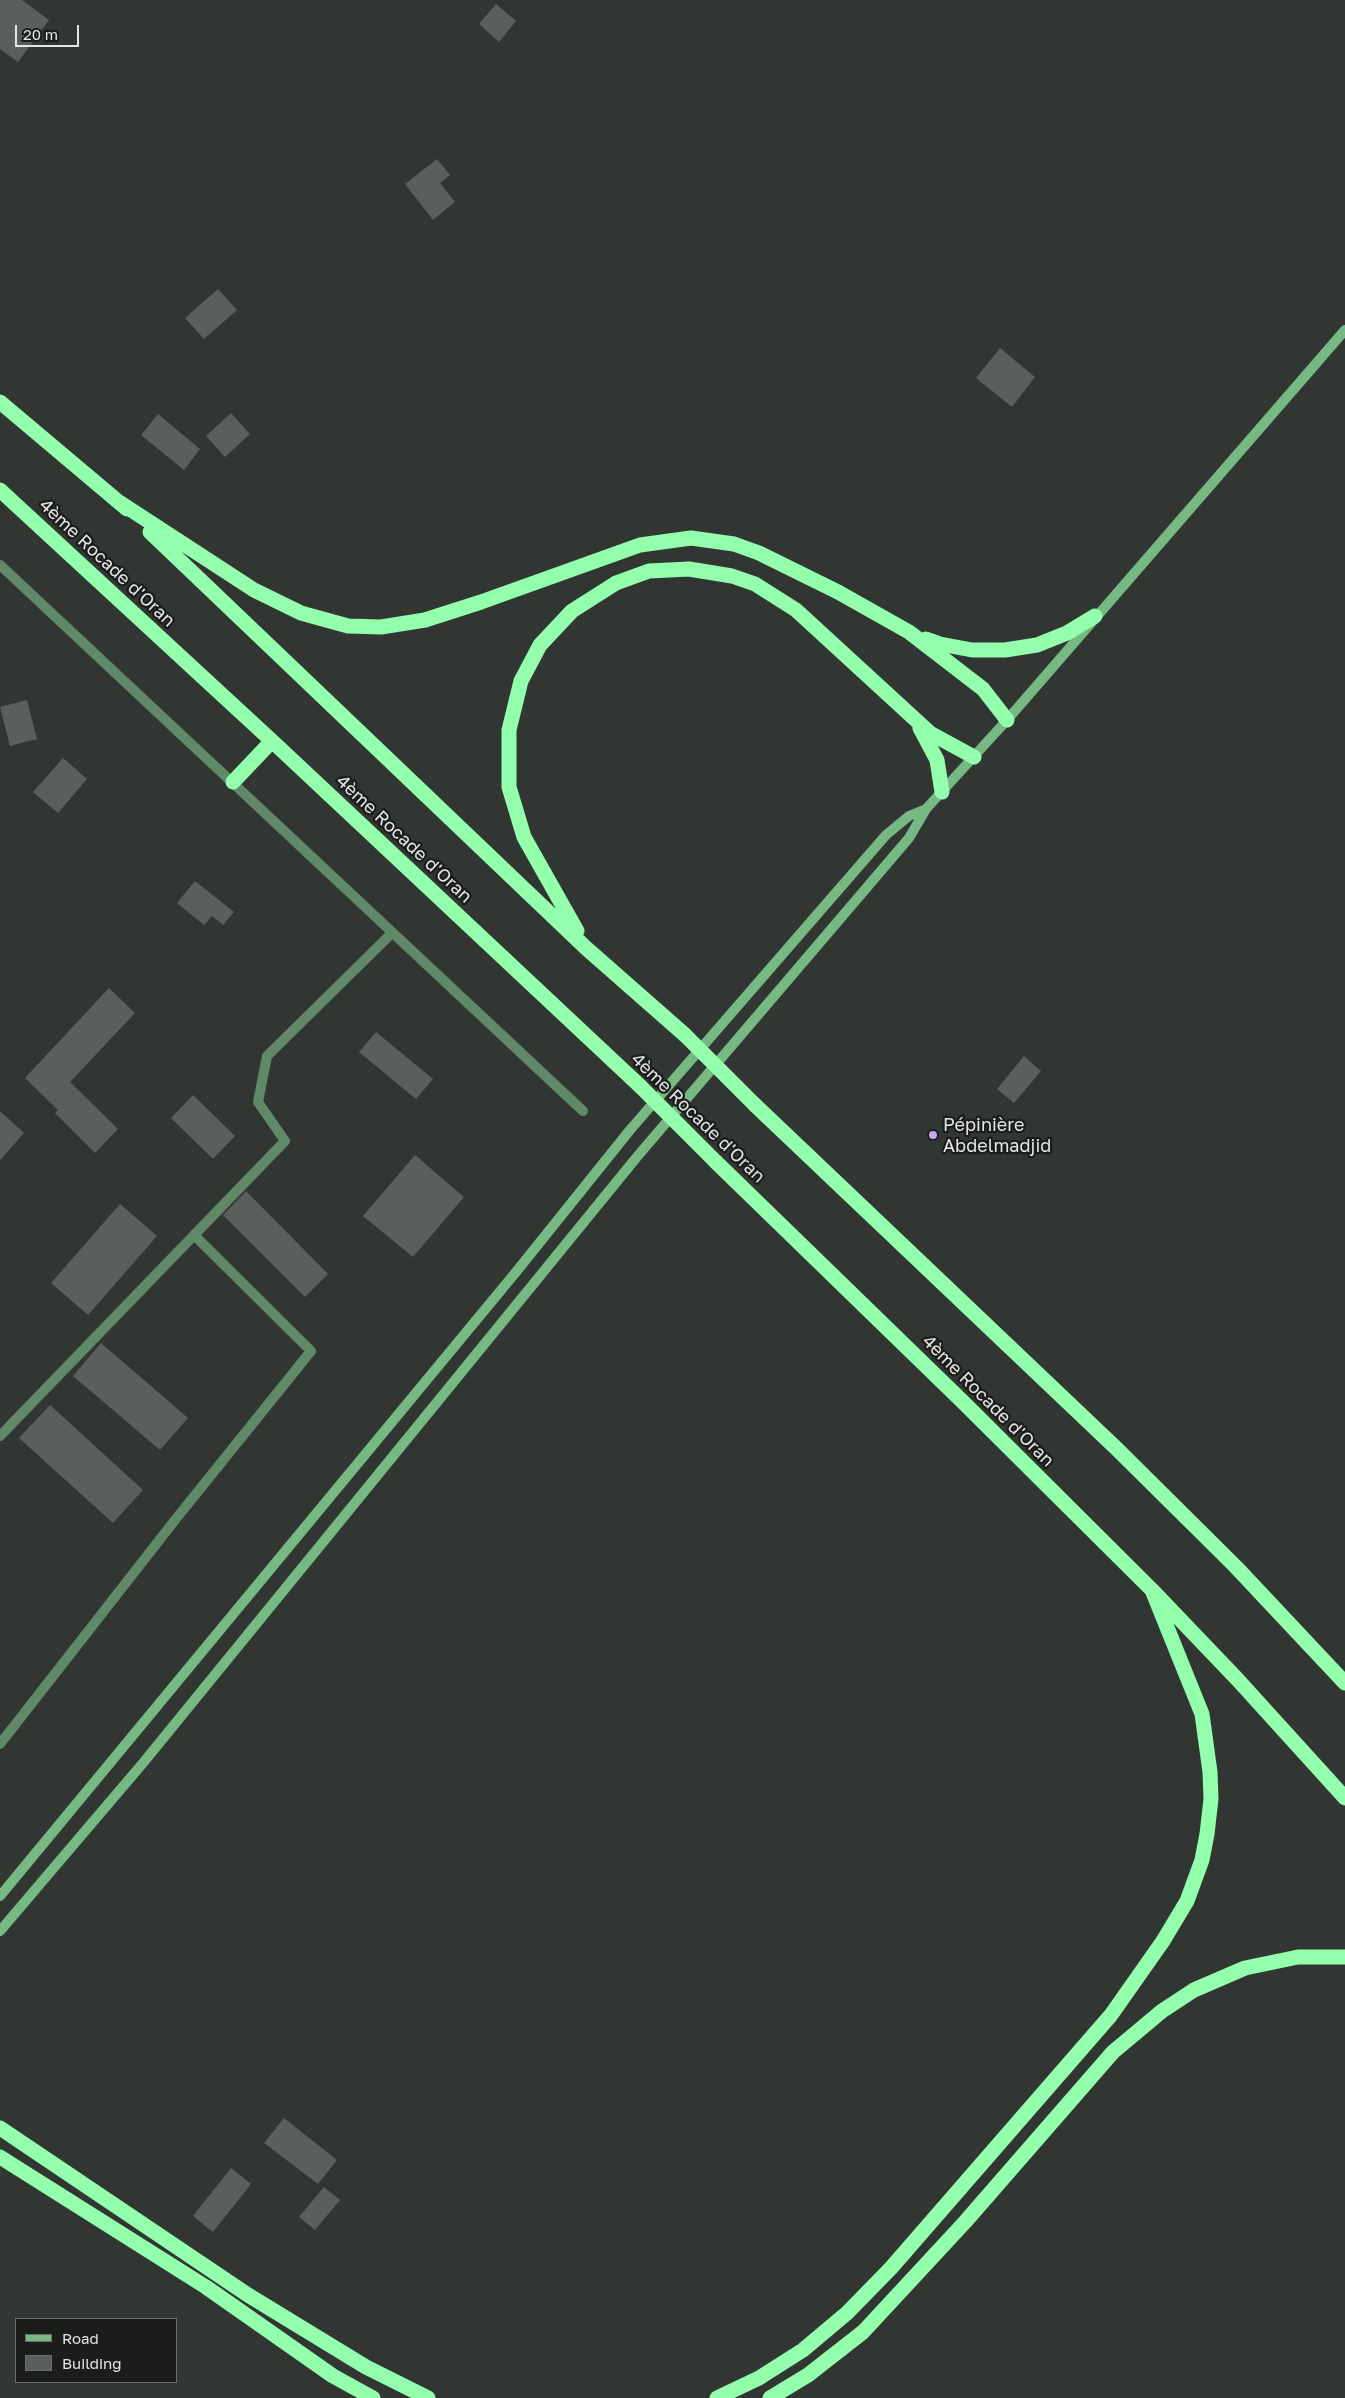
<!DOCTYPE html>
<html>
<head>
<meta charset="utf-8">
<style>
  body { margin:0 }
  #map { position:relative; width:1345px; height:2398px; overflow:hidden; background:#323633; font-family:"Golos Text",sans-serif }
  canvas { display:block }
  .legend { position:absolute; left:15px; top:2318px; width:162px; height:65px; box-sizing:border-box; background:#1b1d1b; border:1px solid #6b6d6b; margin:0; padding:6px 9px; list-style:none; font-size:15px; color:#e3e6e4 }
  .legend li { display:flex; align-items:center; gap:10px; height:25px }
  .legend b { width:25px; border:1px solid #6b6d6b }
  .scale { position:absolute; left:15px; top:25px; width:64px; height:22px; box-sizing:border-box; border:2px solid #e3e6e4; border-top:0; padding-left:6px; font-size:15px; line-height:18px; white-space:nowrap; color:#e3e6e4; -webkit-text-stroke:4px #1b1d1b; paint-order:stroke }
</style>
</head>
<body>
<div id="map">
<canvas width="1345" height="2398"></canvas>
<ul class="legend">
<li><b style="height:6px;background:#76b983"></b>Road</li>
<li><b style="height:14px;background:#5b5f5c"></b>Building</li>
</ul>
<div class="scale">20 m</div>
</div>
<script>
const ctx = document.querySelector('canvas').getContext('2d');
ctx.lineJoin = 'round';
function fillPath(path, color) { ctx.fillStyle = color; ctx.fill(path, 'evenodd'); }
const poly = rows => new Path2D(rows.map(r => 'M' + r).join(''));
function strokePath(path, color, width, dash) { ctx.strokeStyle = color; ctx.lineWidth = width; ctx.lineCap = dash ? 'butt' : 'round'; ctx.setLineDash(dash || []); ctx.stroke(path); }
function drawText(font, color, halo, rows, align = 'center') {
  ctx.font = font + ' "Golos Text",sans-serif'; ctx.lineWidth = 4.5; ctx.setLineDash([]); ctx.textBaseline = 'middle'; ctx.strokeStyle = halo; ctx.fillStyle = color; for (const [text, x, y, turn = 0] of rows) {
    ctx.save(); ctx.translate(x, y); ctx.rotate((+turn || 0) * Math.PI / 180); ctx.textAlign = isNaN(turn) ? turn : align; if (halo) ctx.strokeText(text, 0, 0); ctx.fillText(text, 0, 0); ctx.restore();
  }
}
fillPath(poly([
  [0,0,22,0,49,20,18,62,0,49],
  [496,4,516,21,499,42,479,24],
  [437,159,450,175,440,183,455,202,433,220,405,184],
  [218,289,237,310,204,339,185,318],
  [1000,348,1035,377,1012,407,976,378],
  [231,413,250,434,225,457,206,436],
  [158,414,200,449,184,470,141,435],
  [27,700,37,739,10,746,0,707],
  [63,758,87,779,58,813,33,792],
  [195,881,234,912,223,925,212,916,204,925,177,903],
  [109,988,135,1013,70,1082,118,1129,95,1153,55,1113,58,1110,25,1078],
  [376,1032,433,1079,416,1099,359,1052],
  [1024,1056,1041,1071,1014,1103,997,1089],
  [193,1095,235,1136,213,1159,171,1118],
  [0,1111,24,1133,0,1160],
  [415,1155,464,1197,413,1257,363,1216],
  [246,1191,328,1274,305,1297,223,1215],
  [120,1204,157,1236,88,1315,51,1283],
  [101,1343,188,1418,160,1450,73,1376],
  [50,1405,143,1490,113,1523,19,1438],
  [284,2118,337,2160,318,2184,264,2143],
  [231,2168,251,2184,213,2232,193,2216],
  [324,2187,340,2200,315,2230,299,2217]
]), '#5b5f5c');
strokePath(poly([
  [0,565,583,1111],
  [0,1436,285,1141,258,1102,267,1056,392,933],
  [0,1744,175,1520,311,1351,194,1235]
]), '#608968', 10);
strokePath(poly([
  [0,1896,516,1272,630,1130,886,835,909,816,926,809],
  [0,1931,143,1763,636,1158,909,838,926,809,1007,720,1345,330]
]), '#76b983', 10);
strokePath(poly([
  [0,402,127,509],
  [0,490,272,741,640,1086],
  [119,502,254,590,301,613,348,626,381,627,425,620,481,602,640,545,691,538,734,544,759,553,838,592,909,632,983,689,1007,720],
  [150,532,586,948,685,1035],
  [926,639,940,644,972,650,1005,650,1037,645,1067,633,1095,616],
  [920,728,937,760,942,792],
  [233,782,272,741],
  [577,931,524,837,509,787,509,730,521,681,540,645,572,611,616,583,649,571,689,569,732,576,755,584,796,610,930,733,974,757],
  [755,1105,1117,1449,1236,1567,1345,1683],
  [716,1162,963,1402,1152,1590,1238,1680,1345,1798],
  [0,2128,248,2295,366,2367,428,2398],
  [0,2157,206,2287,333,2376,373,2398],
  [717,2398,759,2378,803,2350,847,2313,891,2268,1111,2015,1163,1941,1187,1901,1202,1860,1207,1834,1211,1799,1210,1772,1202,1714,1152,1590],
  [770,2398,808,2375,863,2332,965,2222,1113,2052,1162,2011,1194,1990,1245,1968,1298,1957,1345,1957]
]), '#93feab', 15);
strokePath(poly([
  [685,1035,755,1105],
  [640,1086,716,1162]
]), '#93feab', 15);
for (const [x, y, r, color] of [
  [933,1135,5,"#c1a8f3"]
]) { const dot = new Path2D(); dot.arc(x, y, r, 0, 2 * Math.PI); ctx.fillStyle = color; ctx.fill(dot); strokePath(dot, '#1b1d1b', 2); }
drawText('18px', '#e3e6e4', '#1b1d1b', [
  ["4ème Rocade d'Oran",107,563,43],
  ["4ème Rocade d'Oran",404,839,43],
  ["4ème Rocade d'Oran",698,1118,44],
  ["4ème Rocade d'Oran",988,1401,45]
]);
drawText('18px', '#e3e6e4', '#1b1d1b', [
  ["Pépinière",943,1125],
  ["Abdelmadjid",943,1146]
], 'left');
</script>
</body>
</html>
